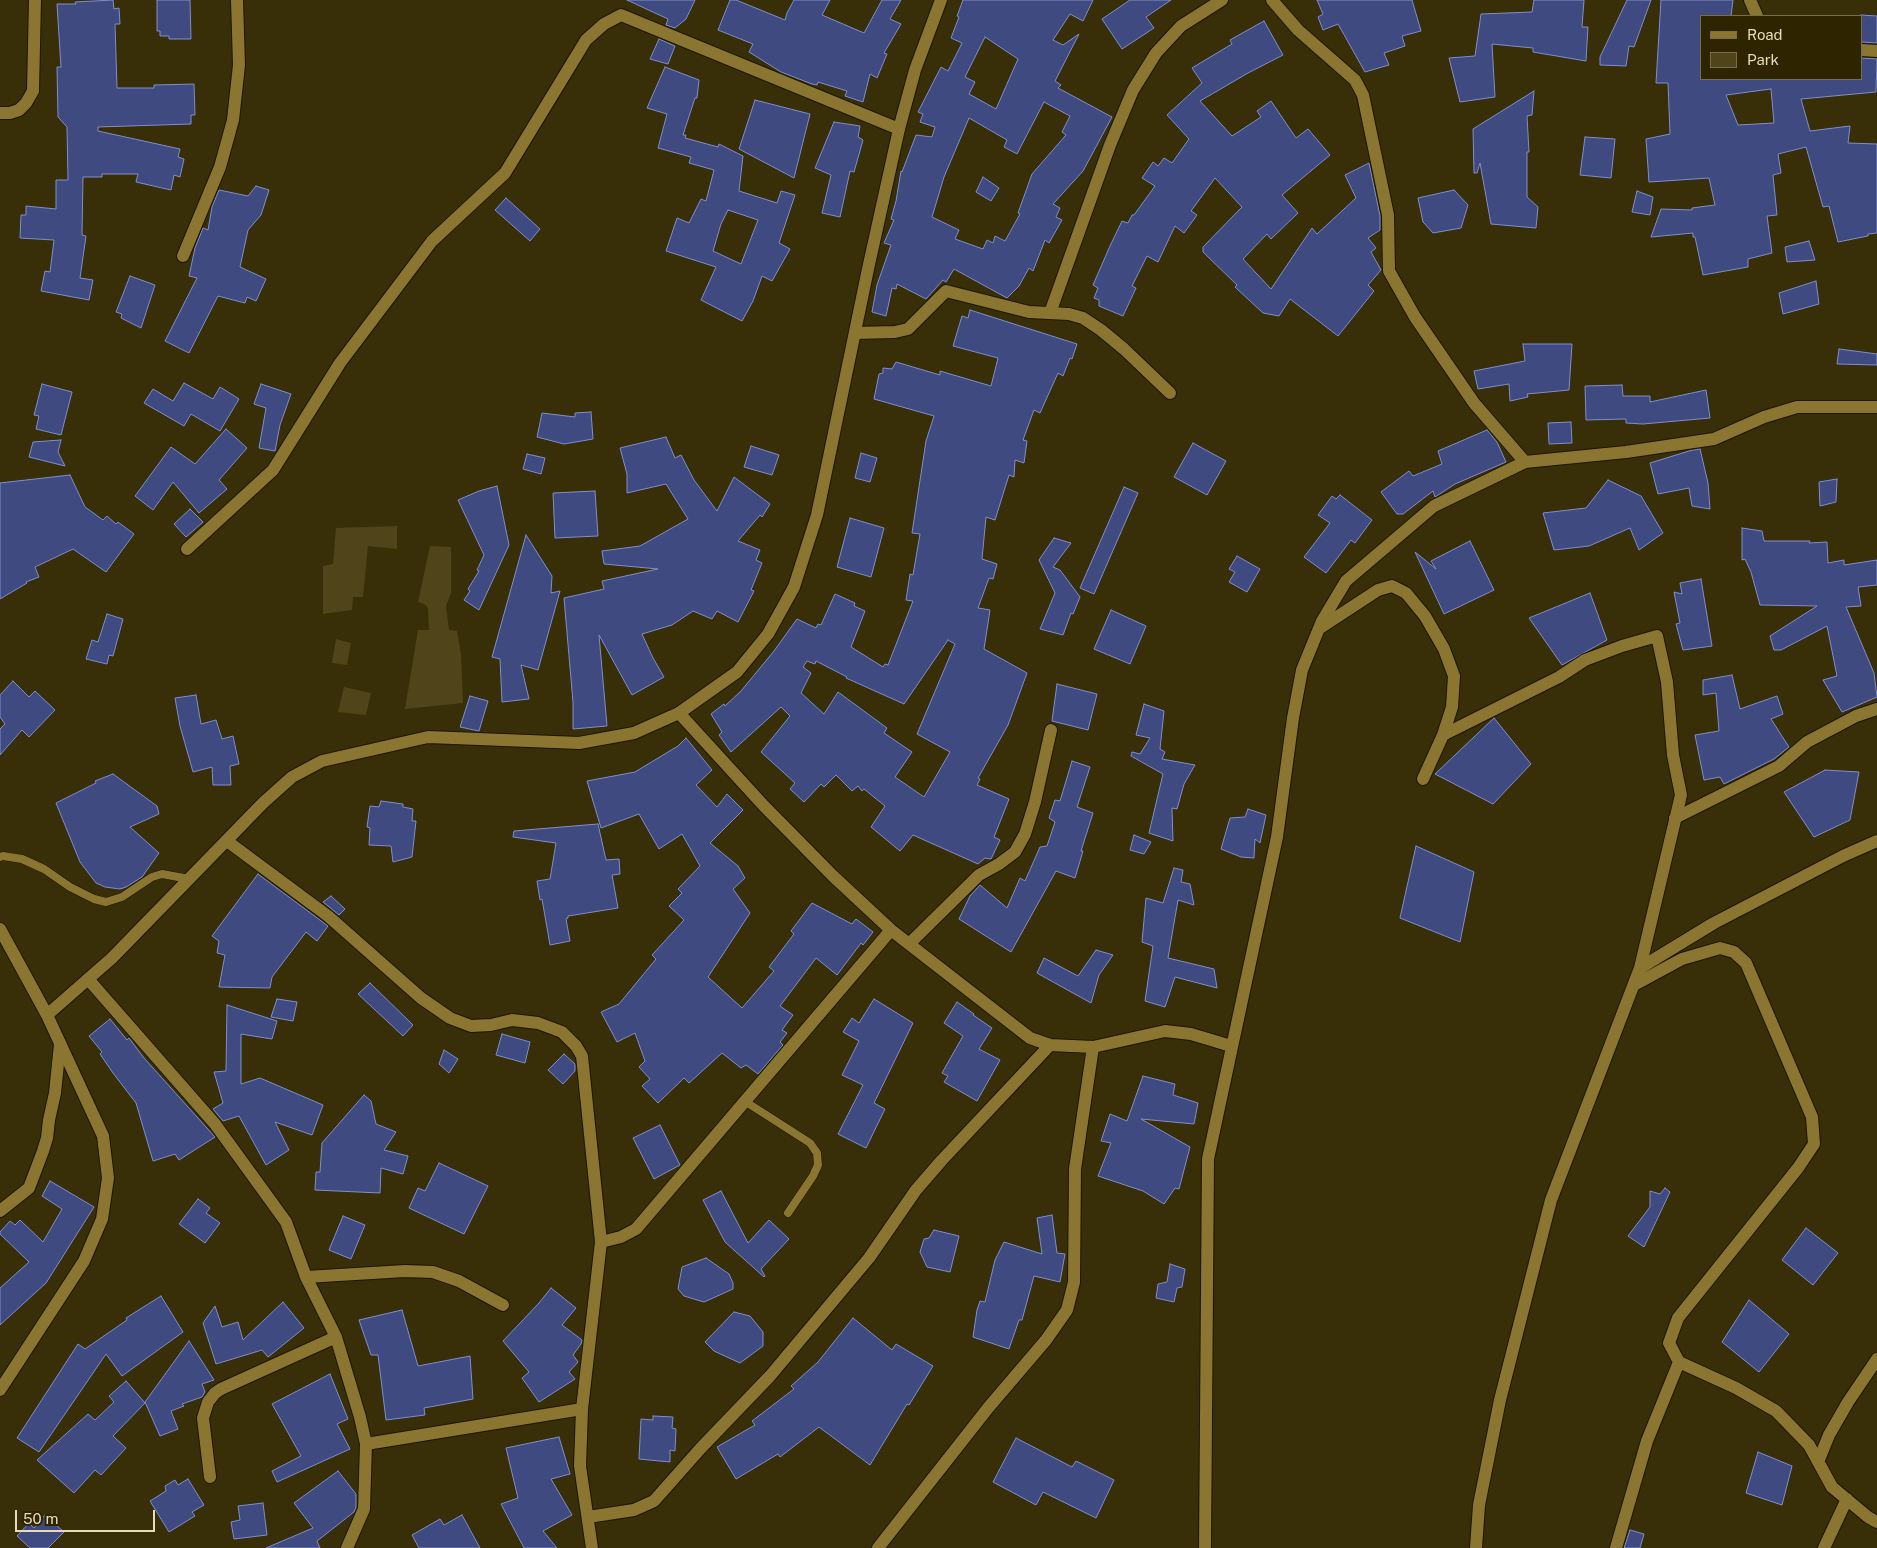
<!DOCTYPE html>
<html>
<head>
<meta charset="utf-8">
<style>
  body { margin:0 }
  #map { position:relative; width:1877px; height:1548px; overflow:hidden; background:#382e08; font-family:"Public Sans",sans-serif }
  canvas { display:block }
  .legend { position:absolute; left:1700px; top:15px; width:162px; height:65px; box-sizing:border-box; background:#2e2400; border:1px solid #786e4a; margin:0; padding:6px 9px; list-style:none; font-size:15px; color:#e6dcba }
  .legend li { display:flex; align-items:center; gap:10px; height:25px }
  .legend b { width:25px; border:1px solid #786e4a }
  .scale { position:absolute; left:15px; top:1510px; width:140px; height:22px; box-sizing:border-box; border:2px solid #e6dcba; border-top:0; padding-left:6px; font-size:15px; line-height:18px; white-space:nowrap; color:#e6dcba; -webkit-text-stroke:4px #2e2400; paint-order:stroke }
</style>
</head>
<body>
<div id="map">
<canvas width="1877" height="1548"></canvas>
<ul class="legend">
<li><b style="height:6px;background:#8a7631"></b>Road</li>
<li><b style="height:14px;background:#50441b"></b>Park</li>
</ul>
<div class="scale">50 m</div>
</div>
<script>
const ctx = document.querySelector('canvas').getContext('2d');
ctx.lineJoin = 'round';
function fillPath(path, color) { ctx.fillStyle = color; ctx.fill(path, 'evenodd'); }
const poly = rows => new Path2D(rows.map(r => 'M' + r).join(''));
function strokePath(path, color, width, dash) { ctx.strokeStyle = color; ctx.lineWidth = width; ctx.lineCap = dash ? 'butt' : 'round'; ctx.setLineDash(dash || []); ctx.stroke(path); }
fillPath(poly([
  [397,526,397,549,368,546,363,597,353,597,352,610,323,614,323,566,333,564,336,528],
  [430,546,451,547,451,593,446,606,449,630,457,631,461,654,463,703,405,709,418,630,429,630,428,609,426,605,418,602],
  [336,639,351,643,347,665,332,663],
  [344,687,371,693,366,715,338,712]
]), '#50441b');
const building = poly([
  [113,0,114,9,119,8,120,24,115,24,117,88,154,88,154,85,194,84,195,115,191,115,191,124,98,127,98,131,180,149,178,157,184,159,180,177,174,175,171,190,136,182,138,174,102,174,102,177,83,177,82,235,86,236,80,278,93,280,89,300,41,291,45,271,50,272,54,240,20,238,21,215,26,215,26,206,56,209,56,180,68,180,67,127,58,117,57,67,61,67,57,4,76,4,75,2,113,0],
  [157,0,190,0,191,39,169,39,169,36,160,36,160,31,157,31,157,0],
  [627,0,695,0,686,19,675,28,666,25,668,19,627,0],
  [730,0,736,0,785,20,787,13,794,0,830,0,822,15,864,33,882,0,901,0,890,19,901,24,884,53,887,54,877,78,870,74,863,102,845,96,847,91,818,82,817,85,812,84,781,72,749,52,753,44,718,30,730,0],
  [963,0,1093,0,1083,21,1070,14,1053,40,1063,45,1079,34,1055,81,1061,85,1058,88,1112,117,1083,171,1053,204,1060,208,1056,217,1062,220,1049,243,1045,240,1033,271,1029,268,1019,286,1007,298,954,269,946,282,943,280,926,299,897,284,896,289,892,288,886,316,872,312,877,285,891,245,884,243,894,220,891,219,896,201,901,171,902,172,916,135,932,137,935,127,920,122,923,114,918,112,941,67,948,71,962,43,951,38,959,17,957,16,963,0],
  [985,37,1018,59,996,109,969,94,975,82,965,77,985,37],
  [1044,102,1070,116,1062,132,1066,135,1032,174,1018,213,1020,214,1005,241,995,236,993,243,987,240,983,249,955,239,959,230,932,217,944,177,969,118,1007,140,1004,147,1017,154,1044,102],
  [1130,0,1171,0,1146,17,1154,28,1122,49,1102,19,1130,0],
  [1317,0,1412,0,1421,31,1402,36,1405,46,1384,53,1389,65,1365,72,1338,24,1323,30,1318,17,1323,14,1317,0],
  [1534,0,1584,0,1582,27,1588,27,1586,61,1533,52,1533,48,1492,44,1495,97,1460,102,1449,58,1475,56,1481,14,1532,12,1534,0],
  [1627,0,1651,0,1634,47,1629,46,1626,66,1600,65,1600,57,1627,0],
  [1661,0,1733,0,1731,16,1701,16,1701,79,1861,79,1861,58,1877,59,1876,92,1801,99,1810,131,1850,126,1848,143,1877,144,1877,233,1868,234,1868,236,1838,242,1829,206,1823,207,1806,147,1778,154,1781,173,1773,175,1777,215,1767,216,1772,253,1748,259,1748,267,1703,275,1695,237,1693,237,1693,233,1651,237,1661,209,1692,210,1692,208,1715,205,1709,178,1649,182,1646,139,1670,134,1668,83,1656,83,1661,0],
  [1771,89,1774,123,1738,125,1726,95,1771,89],
  [1861,15,1877,16,1877,43,1861,42,1861,15],
  [1264,21,1283,55,1248,73,1200,101,1232,136,1261,117,1257,111,1271,101,1296,138,1308,129,1330,155,1282,195,1298,213,1271,239,1267,234,1243,259,1271,289,1312,228,1317,234,1356,198,1345,175,1369,163,1380,216,1380,230,1368,238,1376,248,1371,252,1381,270,1368,285,1374,291,1338,336,1290,299,1279,316,1263,313,1235,287,1237,285,1203,252,1203,247,1242,207,1215,178,1191,211,1197,215,1184,233,1175,226,1158,262,1147,256,1132,286,1136,288,1123,316,1099,306,1099,300,1094,298,1098,288,1093,285,1110,246,1122,221,1128,223,1132,215,1134,215,1155,186,1142,178,1153,162,1158,166,1164,158,1172,163,1189,139,1167,115,1202,83,1192,68,1232,44,1230,40,1264,21],
  [659,39,675,46,668,64,650,59,659,39],
  [665,67,699,80,697,98,695,98,683,135,686,135,685,138,718,147,719,144,743,156,739,191,777,203,781,191,795,195,779,243,790,249,772,281,762,276,753,301,742,321,701,300,716,267,666,251,677,218,689,223,701,199,706,201,714,170,689,163,691,157,658,148,667,114,647,108,665,67],
  [728,210,758,220,741,264,713,251,721,224,728,210],
  [1534,91,1532,115,1527,116,1529,152,1527,152,1527,197,1538,207,1536,228,1491,224,1480,163,1477,173,1474,173,1473,129,1534,91],
  [755,100,810,114,794,178,739,149,755,100],
  [834,122,860,126,858,137,863,140,854,172,850,171,840,217,822,213,831,175,815,168,834,122],
  [1585,137,1615,139,1611,178,1580,175,1585,137],
  [983,177,999,188,991,201,976,192,983,177],
  [256,186,269,190,261,215,248,230,240,267,266,279,256,301,247,297,245,303,218,296,189,353,165,341,197,278,189,276,195,248,203,228,208,230,212,207,219,190,248,196,256,186],
  [1454,190,1468,205,1461,228,1433,233,1423,222,1418,198,1454,190],
  [1637,191,1653,197,1650,215,1632,212,1637,191],
  [506,198,540,229,530,241,495,210,506,198],
  [1809,241,1815,260,1787,262,1785,247,1809,241],
  [130,276,155,285,141,328,121,318,122,314,116,312,130,276],
  [1816,281,1819,304,1783,314,1779,293,1816,281],
  [970,310,1077,344,1072,359,1070,358,1063,376,1058,373,1040,413,1034,410,1023,440,1027,441,1024,463,1015,460,1014,477,1009,475,995,520,986,517,982,559,997,564,993,579,989,578,978,608,990,610,984,649,1027,673,1008,725,978,778,980,779,977,785,1009,799,994,837,1000,840,991,859,985,858,978,864,913,835,900,851,871,827,885,806,864,789,862,791,858,786,852,791,836,775,824,787,821,784,804,802,790,789,795,783,761,752,790,716,781,707,731,752,719,735,722,732,711,714,724,704,725,706,741,691,774,651,797,619,816,628,818,624,821,625,835,594,855,603,854,606,865,611,851,647,883,667,885,664,888,665,913,601,906,600,910,574,913,575,920,534,912,533,926,441,934,416,874,399,879,374,883,373,883,368,892,369,896,362,940,375,940,371,991,386,998,358,953,346,962,316,968,318,970,310],
  [948,640,955,644,917,734,950,752,924,797,895,777,912,752,884,733,887,728,838,692,824,714,801,693,811,673,803,667,807,661,815,664,816,661,847,677,846,678,904,704,948,640],
  [1523,344,1572,344,1569,390,1527,394,1528,397,1510,401,1509,384,1478,389,1474,371,1525,361,1523,344],
  [1839,349,1877,354,1877,365,1837,364,1839,349],
  [184,383,213,399,220,387,239,399,220,431,191,414,184,426,144,403,153,389,173,401,184,383],
  [42,384,72,392,61,435,36,429,39,416,34,415,42,384],
  [261,384,291,394,280,425,275,451,259,448,266,408,254,404,261,384],
  [1622,385,1623,396,1650,396,1650,402,1706,390,1710,418,1643,424,1626,423,1626,419,1586,420,1585,386,1622,385],
  [591,412,593,439,564,444,537,437,542,413,575,417,575,413,591,412],
  [1571,422,1572,443,1549,444,1548,423,1571,422],
  [226,429,247,448,219,480,227,489,199,513,173,482,153,510,135,496,171,447,195,464,226,429],
  [1487,430,1497,442,1506,462,1455,484,1435,497,1433,491,1403,514,1397,514,1381,492,1409,471,1413,476,1442,464,1438,451,1487,430],
  [666,437,675,458,681,455,694,480,717,511,734,477,770,504,762,517,760,515,738,541,760,550,756,560,762,563,751,590,754,591,738,622,717,611,712,619,693,611,672,625,642,634,653,658,664,677,632,695,599,635,607,726,573,729,573,702,564,598,604,589,602,581,658,569,604,564,602,551,640,546,688,519,666,484,627,493,627,474,620,448,666,437],
  [61,440,58,452,65,466,29,457,33,442,61,440],
  [1193,443,1226,461,1207,495,1174,477,1193,443],
  [751,446,779,455,772,475,744,467,751,446],
  [1700,449,1708,483,1710,509,1692,506,1689,488,1658,494,1650,463,1689,451,1700,449],
  [861,453,877,458,870,482,855,478,861,453],
  [527,454,545,458,541,474,523,469,527,454],
  [70,475,85,507,103,520,107,516,116,524,118,522,134,534,106,572,73,549,35,567,39,577,26,582,27,583,0,599,0,483,70,475],
  [1837,479,1836,502,1820,506,1819,482,1837,479],
  [1608,480,1641,496,1663,533,1639,550,1630,528,1589,546,1554,550,1543,513,1586,508,1608,480],
  [497,486,509,545,479,610,464,600,470,591,468,589,479,571,477,570,484,555,458,500,479,491,497,486],
  [1124,487,1138,493,1094,594,1080,588,1124,487],
  [595,491,598,536,555,538,553,493,595,491],
  [1340,495,1372,520,1355,543,1351,540,1326,573,1304,557,1330,523,1318,515,1332,496,1336,499,1340,495],
  [190,509,203,522,186,537,174,524,190,509],
  [850,518,884,528,871,577,837,567,850,518],
  [1742,528,1762,531,1764,541,1810,541,1809,543,1827,542,1828,563,1844,560,1844,565,1877,560,1877,585,1858,587,1861,606,1846,607,1874,673,1877,697,1842,712,1823,680,1837,676,1827,626,1781,650,1774,650,1770,636,1817,606,1760,605,1751,572,1745,559,1742,560,1742,528],
  [526,535,552,576,551,593,560,591,538,670,521,665,529,699,502,702,500,659,492,657,526,535],
  [1054,538,1071,543,1053,567,1060,570,1080,597,1073,614,1071,613,1063,635,1040,629,1055,593,1039,560,1054,538],
  [1470,541,1494,590,1444,614,1415,552,1436,569,1431,561,1470,541],
  [1237,556,1260,569,1247,592,1229,582,1235,572,1229,569,1237,556],
  [1701,579,1712,646,1683,650,1676,624,1680,623,1674,592,1682,594,1680,583,1701,579],
  [1590,593,1607,640,1562,665,1529,618,1590,593],
  [1111,610,1146,626,1130,664,1094,649,1111,610],
  [107,614,123,619,113,656,109,655,107,664,86,659,92,640,98,642,107,614],
  [1732,675,1740,709,1777,696,1783,714,1771,719,1789,747,1774,759,1724,784,1720,777,1704,780,1695,735,1719,731,1716,693,1703,695,1703,680,1732,675],
  [13,681,29,697,35,691,55,710,29,737,22,730,0,755,0,729,5,724,0,717,0,695,13,681],
  [1057,684,1097,694,1088,730,1052,721,1057,684],
  [196,695,201,724,216,720,222,739,233,736,239,764,230,766,231,785,213,785,212,767,193,772,180,726,175,698,196,695],
  [470,696,488,701,479,731,460,727,470,696],
  [1144,704,1164,711,1160,749,1165,752,1162,759,1195,765,1184,784,1177,809,1172,808,1173,841,1149,833,1163,774,1131,756,1132,752,1140,754,1150,738,1136,735,1144,704],
  [1494,718,1531,764,1493,804,1435,774,1494,718],
  [686,738,712,770,696,785,717,807,727,794,743,810,710,843,738,866,745,878,733,889,750,913,708,977,742,1008,774,971,769,967,794,934,791,931,812,903,852,924,856,919,873,932,863,945,861,943,837,975,816,958,780,1006,793,1015,782,1030,787,1033,780,1042,783,1045,758,1074,746,1065,741,1068,722,1053,689,1083,684,1078,658,1103,642,1086,650,1079,639,1067,645,1061,635,1033,617,1042,601,1012,619,1004,656,959,652,955,684,920,669,906,682,893,678,889,700,866,682,834,659,849,639,814,601,828,587,781,635,772,678,746,686,738],
  [1072,761,1090,767,1077,807,1093,813,1081,851,1083,851,1075,878,1056,871,1011,952,959,919,970,896,980,885,1007,908,1020,878,1025,881,1040,847,1047,846,1055,822,1049,818,1055,800,1060,801,1072,761],
  [1825,770,1859,772,1850,820,1814,837,1784,792,1825,770],
  [113,774,157,806,159,814,130,827,159,853,142,877,126,887,120,889,105,887,96,883,80,862,56,803,96,783,95,781,113,774],
  [381,801,403,804,403,807,413,809,412,821,416,821,412,857,393,862,391,846,369,845,370,828,367,827,370,806,379,807,381,801],
  [1248,809,1266,815,1260,843,1255,839,1254,858,1241,857,1221,849,1230,818,1245,817,1248,809],
  [598,824,606,860,619,859,620,874,612,875,618,908,568,916,568,918,566,919,570,941,550,945,542,899,540,900,537,881,550,879,556,843,513,837,514,831,598,824],
  [1134,835,1151,842,1144,854,1130,850,1134,835],
  [1416,846,1474,872,1460,942,1400,918,1416,846],
  [1174,868,1183,870,1181,882,1190,884,1194,905,1178,900,1168,958,1214,969,1217,988,1175,977,1165,1007,1145,1001,1153,946,1142,942,1146,898,1163,903,1174,868],
  [258,874,328,926,317,941,306,932,272,977,270,988,219,987,225,955,217,953,219,941,212,936,258,874],
  [331,896,345,909,339,915,323,902,331,896],
  [1096,950,1113,955,1099,975,1091,1003,1037,973,1044,958,1078,976,1096,950],
  [370,983,413,1025,403,1036,358,994,370,983],
  [277,999,297,1002,293,1021,271,1017,277,999],
  [874,999,913,1023,874,1103,885,1109,866,1148,838,1134,863,1085,842,1075,859,1041,843,1032,852,1018,859,1023,874,999],
  [957,1002,974,1014,973,1015,992,1028,979,1049,1000,1060,977,1101,944,1082,948,1076,942,1073,963,1036,944,1023,957,1002],
  [227,1005,277,1021,272,1039,241,1034,241,1084,260,1078,323,1105,312,1135,275,1122,289,1150,266,1165,239,1116,223,1121,213,1109,223,1103,214,1072,226,1071,227,1005],
  [110,1019,127,1040,129,1038,144,1058,215,1137,179,1160,175,1154,153,1161,136,1103,113,1073,100,1054,102,1052,89,1036,110,1019],
  [502,1034,530,1042,525,1063,496,1055,502,1034],
  [444,1050,458,1059,449,1073,439,1064,444,1050],
  [564,1054,575,1064,575,1071,563,1084,548,1070,564,1054],
  [1143,1076,1175,1084,1173,1095,1198,1103,1194,1124,1141,1119,1190,1147,1179,1189,1175,1188,1164,1204,1143,1191,1098,1176,1111,1143,1101,1141,1110,1114,1127,1121,1143,1076],
  [364,1095,371,1101,376,1124,396,1132,384,1150,408,1156,403,1174,381,1168,380,1193,315,1190,316,1172,320,1172,322,1143,364,1095],
  [660,1125,680,1165,654,1179,633,1138,660,1125],
  [439,1163,488,1186,464,1234,409,1208,418,1188,425,1191,439,1163],
  [50,1181,94,1207,46,1283,0,1325,0,1288,29,1262,0,1234,0,1232,10,1221,15,1225,20,1220,43,1242,62,1209,42,1196,50,1181],
  [1665,1188,1670,1192,1644,1247,1628,1236,1650,1207,1650,1191,1660,1194,1665,1188],
  [721,1191,748,1243,769,1220,789,1239,761,1269,765,1276,764,1277,725,1242,703,1200,721,1191],
  [198,1199,210,1208,206,1213,220,1223,205,1243,179,1224,198,1199],
  [1052,1215,1057,1253,1065,1254,1060,1282,1034,1276,1022,1320,1019,1320,1009,1349,973,1337,977,1310,980,1301,985,1302,995,1260,1004,1242,1042,1254,1037,1218,1052,1215],
  [343,1216,365,1225,351,1259,329,1250,343,1216],
  [1806,1228,1838,1253,1813,1285,1782,1260,1806,1228],
  [934,1230,959,1236,950,1272,927,1267,920,1252,924,1239,929,1238,934,1230],
  [706,1258,729,1274,733,1283,733,1289,704,1302,684,1296,678,1289,682,1267,706,1258],
  [1170,1264,1185,1269,1182,1287,1177,1288,1174,1302,1156,1298,1158,1284,1167,1282,1170,1264],
  [551,1288,576,1308,562,1325,582,1340,581,1344,573,1355,578,1362,569,1372,575,1379,539,1402,522,1378,529,1372,503,1341,539,1303,551,1288],
  [161,1296,183,1332,122,1376,106,1354,39,1452,17,1438,78,1344,85,1349,127,1320,126,1318,161,1296],
  [1749,1300,1789,1334,1759,1372,1722,1342,1749,1300],
  [283,1302,304,1328,268,1357,262,1350,216,1364,203,1323,215,1306,222,1327,238,1322,243,1340,283,1302],
  [402,1310,418,1366,470,1356,473,1399,424,1408,425,1415,386,1420,378,1355,371,1355,359,1320,402,1310],
  [734,1312,750,1316,763,1332,763,1346,740,1363,714,1351,705,1342,734,1312],
  [853,1318,892,1350,896,1344,933,1366,909,1405,907,1404,870,1465,819,1427,780,1457,778,1454,736,1479,717,1447,755,1425,752,1421,794,1389,791,1386,818,1362,853,1318],
  [189,1341,214,1380,202,1384,205,1392,202,1397,182,1404,184,1406,171,1411,178,1429,160,1436,145,1402,189,1341],
  [330,1374,348,1419,337,1424,350,1449,277,1482,272,1471,301,1456,272,1404,330,1374],
  [126,1381,145,1403,113,1436,126,1448,101,1475,95,1470,74,1493,37,1460,88,1414,95,1420,114,1402,109,1396,126,1381],
  [653,1416,673,1417,672,1428,676,1429,675,1451,670,1450,670,1462,639,1459,641,1419,653,1420,653,1416],
  [559,1437,570,1474,551,1479,572,1515,543,1531,557,1548,524,1548,501,1504,518,1498,506,1448,559,1437],
  [1016,1438,1072,1467,1076,1461,1114,1480,1096,1518,1043,1492,1036,1505,993,1482,1016,1438],
  [1758,1452,1792,1466,1782,1505,1746,1493,1758,1452],
  [338,1471,356,1494,356,1507,354,1512,317,1541,320,1548,266,1548,313,1528,294,1503,338,1471],
  [188,1479,204,1505,192,1512,195,1516,169,1532,150,1501,166,1491,165,1486,175,1480,178,1485,188,1479],
  [263,1503,267,1535,234,1539,231,1522,240,1520,238,1506,263,1503],
  [45,1515,64,1532,48,1548,30,1548,17,1536,29,1523,34,1528,45,1515],
  [462,1515,480,1548,419,1548,412,1535,440,1519,444,1525,462,1515],
  [1630,1530,1644,1534,1640,1548,1624,1548,1630,1530]
]);
fillPath(building, '#3f4a81');
strokePath(building, '#808ecb', 1);
const service = poly([
  [0,857,3,856,22,859,44,869,70,887,94,899,106,902,122,897,152,877,162,874,189,879],
  [746,1102,810,1143,817,1153,818,1165,813,1176,788,1213]
]);
const minor = poly([
  [1272,0,1298,30,1355,80,1363,95,1388,215,1389,271,1415,317,1474,403,1525,462],
  [1750,0,1757,16],
  [1861,50,1877,51],
  [0,113,10,113,19,110,26,103,33,91,35,0],
  [183,256,220,167,233,120,239,65,237,0],
  [1050,313,1110,145,1133,90,1156,53,1181,26,1222,0],
  [855,333,895,332,908,329,946,291,1029,312,1069,314,1083,318,1101,330,1124,349,1170,393],
  [187,549,273,470,340,363,432,241,505,173,586,40,604,24,621,15,899,129],
  [1320,628,1378,590,1392,586,1406,593,1425,616,1444,649,1454,676,1452,707,1443,735,1423,779],
  [679,713,764,806,833,876,891,930,1030,1038,1050,1045,1093,1047,1165,1031,1191,1034,1231,1046],
  [1443,735,1559,677,1585,660,1622,646,1657,636,1667,682,1673,755,1681,795,1640,968,1551,1200,1500,1400,1479,1505,1476,1548],
  [1675,818,1779,766,1807,742,1856,716,1877,709],
  [227,841,328,916,421,998,450,1018,471,1026,491,1025,512,1020,538,1023,562,1032,576,1046,582,1056,601,1242,582,1409,580,1466,592,1548],
  [910,943,979,875,999,864,1015,852,1025,834,1035,802,1051,730],
  [1640,968,1714,923,1843,856,1877,841],
  [88,979,215,1124,286,1222,306,1277,336,1337,360,1417,366,1444,364,1509,347,1548],
  [1634,985,1682,959,1720,948,1734,952,1746,963,1812,1117,1814,1144,1798,1168,1678,1318,1669,1343,1679,1362,1736,1388,1776,1411,1809,1445,1832,1487,1868,1517,1877,1522],
  [0,1211,29,1188,43,1151,47,1138,49,1120,55,1093,60,1044],
  [601,1242,621,1237,636,1229,891,930],
  [306,1277,405,1271,433,1272,459,1281,503,1305],
  [366,1444,582,1409],
  [1818,1462,1829,1435,1848,1402,1877,1359],
  [210,1477,203,1418,208,1402,215,1393,221,1389,336,1337],
  [588,1517,634,1510,654,1501,700,1449,770,1376,869,1258,916,1190,942,1160,1050,1045],
  [878,1548,988,1408,1046,1340,1067,1310,1074,1282,1075,1169,1093,1047],
  [1205,1548,1208,1159,1277,837,1293,718,1302,670,1322,621,1346,581,1434,506,1525,462,1626,452,1714,439,1764,417,1797,407,1877,407],
  [1616,1548,1647,1441,1679,1362],
  [1824,1548,1847,1499]
]);
const secondary = poly([
  [0,929,47,1015,103,1136,108,1178,102,1219,84,1261,0,1390],
  [47,1015,112,958,263,803,292,777,322,761,428,737,579,743,634,733,679,713,737,672,768,634,794,587,817,515,868,269,899,129,915,70,941,0]
]);
strokePath(service, '#1d1602', 9);
strokePath(minor, '#1d1602', 14);
strokePath(secondary, '#1d1602', 14);
strokePath(service, '#8a7631', 8);
strokePath(minor, '#8a7631', 12);
strokePath(secondary, '#8a7631', 12);
</script>
</body>
</html>
